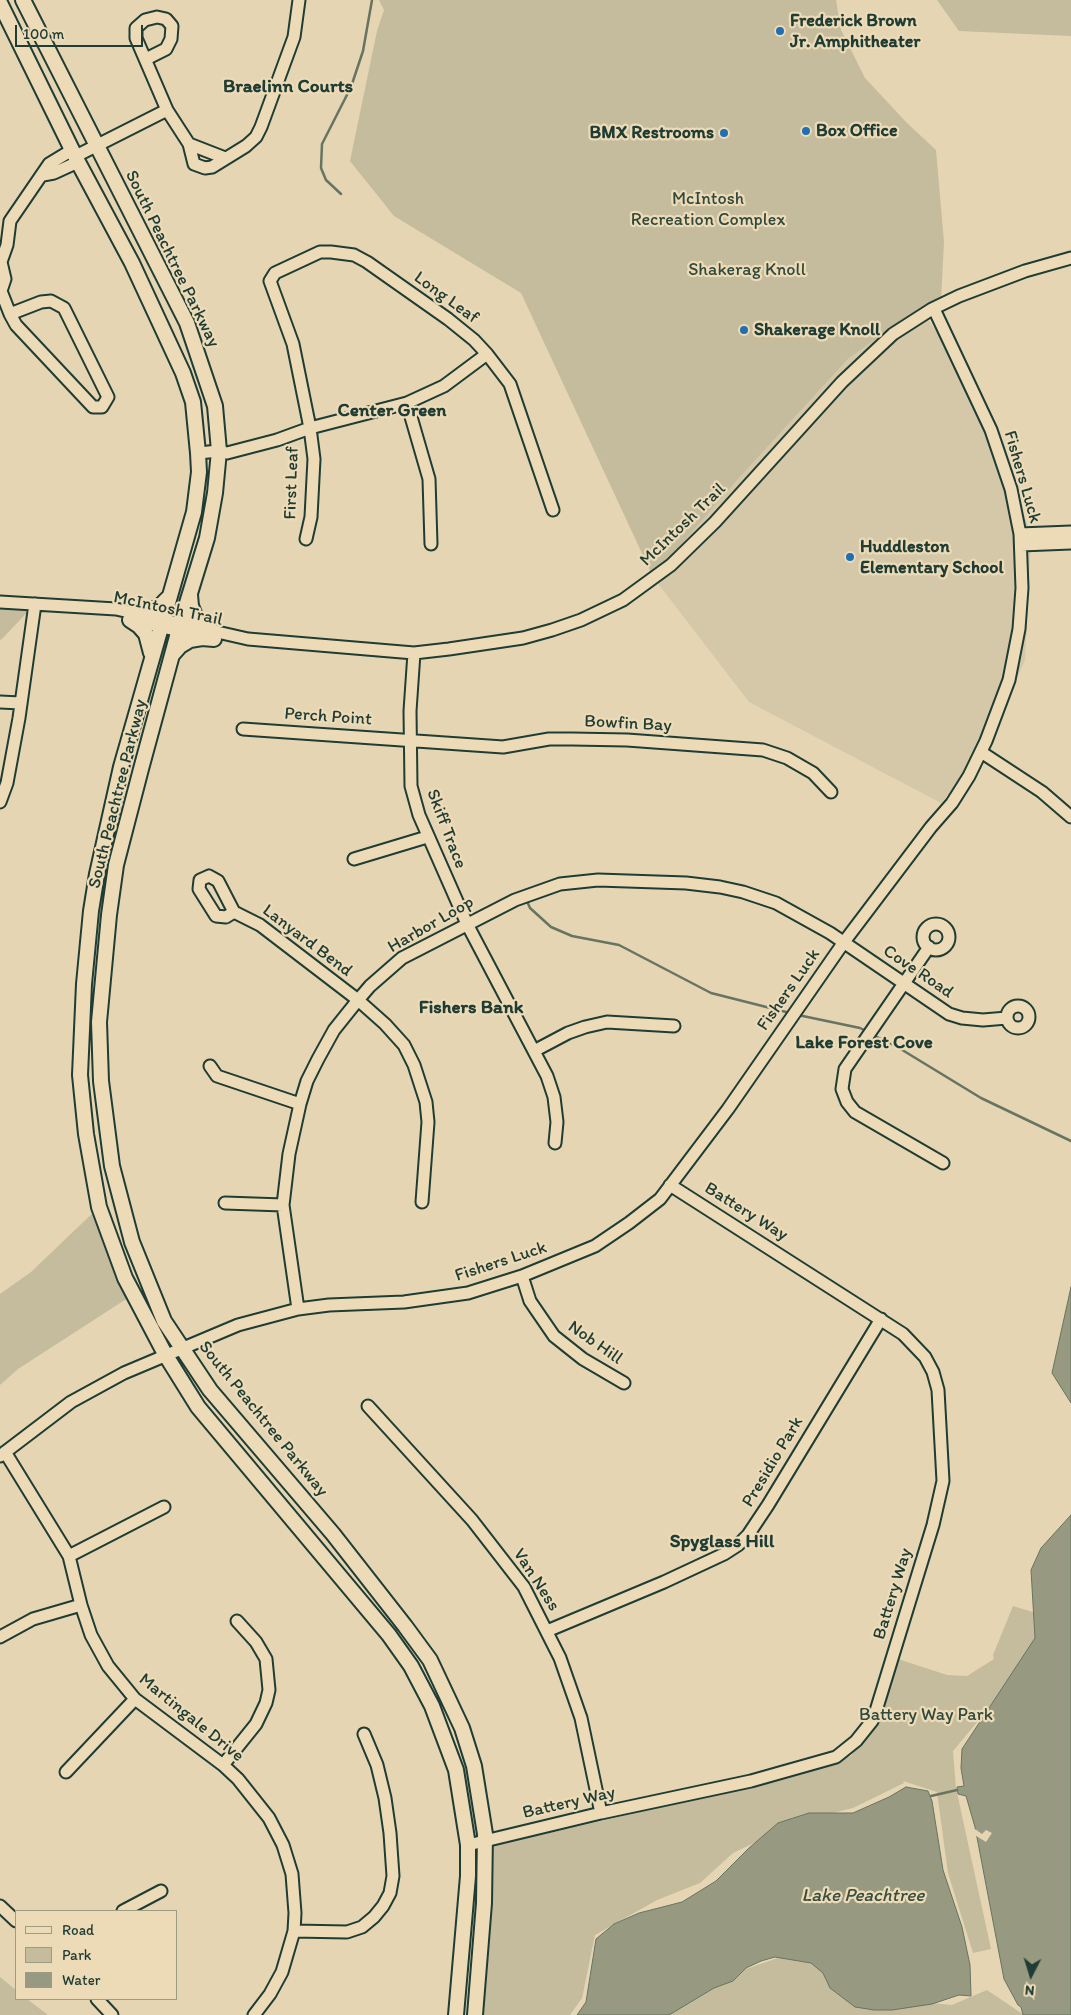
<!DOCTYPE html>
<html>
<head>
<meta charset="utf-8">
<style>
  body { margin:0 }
  #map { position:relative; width:1071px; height:2015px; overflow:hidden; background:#e5d5b3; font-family:Itim,sans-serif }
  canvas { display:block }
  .legend { position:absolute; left:15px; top:1910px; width:162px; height:90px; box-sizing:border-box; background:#eddbb8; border:1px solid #9b9c83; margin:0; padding:6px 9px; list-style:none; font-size:15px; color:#1f3d34 }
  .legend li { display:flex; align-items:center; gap:10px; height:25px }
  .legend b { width:25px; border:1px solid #9b9c83 }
  .north { position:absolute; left:1006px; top:1950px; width:50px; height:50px; -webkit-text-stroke:4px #eddbb8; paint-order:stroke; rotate:185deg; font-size:14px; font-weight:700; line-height:20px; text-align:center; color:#1f3d34 }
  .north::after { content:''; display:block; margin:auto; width:18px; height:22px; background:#1f3d34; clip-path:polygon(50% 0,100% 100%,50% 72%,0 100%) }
  .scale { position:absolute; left:15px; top:25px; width:128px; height:22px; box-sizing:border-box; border:2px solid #1f3d34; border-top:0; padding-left:6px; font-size:15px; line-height:18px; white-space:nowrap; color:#1f3d34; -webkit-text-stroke:4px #eddbb8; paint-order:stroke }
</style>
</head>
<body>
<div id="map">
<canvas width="1071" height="2015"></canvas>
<ul class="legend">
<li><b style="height:6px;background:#eddbb8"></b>Road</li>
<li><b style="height:14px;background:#c4bc9d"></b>Park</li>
<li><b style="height:14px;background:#979980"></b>Water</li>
</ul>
<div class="north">N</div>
<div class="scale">100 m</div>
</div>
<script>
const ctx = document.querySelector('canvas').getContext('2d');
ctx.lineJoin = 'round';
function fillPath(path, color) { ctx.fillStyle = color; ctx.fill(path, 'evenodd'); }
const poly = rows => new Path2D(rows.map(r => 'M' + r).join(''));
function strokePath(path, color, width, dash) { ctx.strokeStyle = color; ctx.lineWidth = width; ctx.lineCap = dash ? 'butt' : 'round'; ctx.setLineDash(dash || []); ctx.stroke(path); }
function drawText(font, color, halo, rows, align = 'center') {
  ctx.font = font + ' Itim,sans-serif'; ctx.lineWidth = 4.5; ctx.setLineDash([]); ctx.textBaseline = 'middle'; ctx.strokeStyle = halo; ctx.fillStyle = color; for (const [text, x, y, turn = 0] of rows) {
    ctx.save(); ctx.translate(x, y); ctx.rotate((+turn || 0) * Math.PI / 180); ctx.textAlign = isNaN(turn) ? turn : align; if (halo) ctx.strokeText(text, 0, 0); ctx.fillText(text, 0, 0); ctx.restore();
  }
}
fillPath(poly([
  [921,309,991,412,1031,536,1025,660,985,750,941,803,749,702,653,577,739,478,863,343]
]), '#d4c8a8');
fillPath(poly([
  [379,0,836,0,841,30,865,78,907,123,936,150,944,242,941,300,921,309,901,321,849,358,739,478,653,577,521,293,394,216,350,161,377,31,384,10],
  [937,0,1071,0,1071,36,959,31],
  [0,603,35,604,2,639,0,640],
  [99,1207,134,1294,18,1369,0,1385,0,1294,31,1272],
  [1013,1606,1046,1616,1019,1672,953,1751,956,1788,991,1949,973,1953,948,1873,937,1792,903,1781,904,1783,853,1808,802,1820,733,1853,700,1883,657,1900,595,1935,582,1998,570,2015,481,2015,493,1846,752,1786,851,1756,872,1730,884,1708,898,1659,947,1675,967,1676,994,1659,993,1655],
  [795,1952,869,1997,952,2005,987,1990,1024,2015,646,2015,651,2002],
  [0,1977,16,1990,16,1999,27,1999,48,2015,0,2015]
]), '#c4bc9d');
const water = poly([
  [1071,1287,1071,1403,1052,1373,1071,1287],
  [1071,1515,1071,2015,1023,2015,1021,2007,1018,2005,1004,1979,975,1827,966,1796,958,1794,957,1787,964,1786,961,1768,962,1749,1035,1638,1031,1570,1041,1548,1071,1515],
  [906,1787,928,1791,932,1801,943,1870,962,1927,970,1965,971,1996,959,1995,932,2004,892,2010,874,2010,855,2007,830,1988,823,1973,811,1963,775,1957,761,1961,746,1968,733,1981,714,1988,669,2015,577,2015,586,2002,596,1939,614,1924,639,1913,682,1902,695,1894,716,1881,749,1848,778,1823,809,1813,853,1813,889,1797,906,1787]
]);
fillPath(water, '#979980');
strokePath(water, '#677462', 1);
fillPath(poly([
  [975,1829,982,1834,986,1830,992,1833,986,1842,973,1834]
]), '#e5d5b3');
strokePath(poly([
  [341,194,326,180,321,168,322,144,351,87,363,51,372,0],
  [526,899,530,908,551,927,572,936,619,945,711,993,790,1013],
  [798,1015,860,1028,866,1031],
  [873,1035,899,1048,981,1098,1071,1141],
  [931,1796,957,1790]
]), '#677462', 2.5);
const minor = poly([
  [146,59,166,49,171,39,172,26,166,19,157,17,145,20,136,28,136,38,167,110,189,144,194,164,205,168,212,167,246,146,256,137,261,127,294,37,299,0],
  [189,144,225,158],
  [76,156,167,110],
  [43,175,54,173,78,162],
  [10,314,16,325,93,407,102,407,108,397,64,308,51,301,41,302,10,314,1,291,5,279,1,262,7,245,10,221,49,164,72,150],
  [407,403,429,479,431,544],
  [198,453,219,451,227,453,277,440,310,428,407,403,444,386,487,354],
  [1020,534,1071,532],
  [306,539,311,517,314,459,310,428,293,344,270,281,275,273,320,252,331,252,354,255,367,262,448,319,474,340,487,354,510,384,553,510],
  [1021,545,1071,543],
  [0,602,116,609,248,639,414,653,449,649,523,638,552,630,581,620,623,600,671,565,715,522,842,382,893,334,932,309,959,296,1025,271,1071,258],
  [132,620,201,636],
  [414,653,410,711,411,786,419,815,467,924,547,1076,554,1097,557,1122,555,1143],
  [0,702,21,703],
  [243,729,503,747,549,739,572,739,627,740,763,750,787,758,813,773,831,792],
  [981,752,1042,792,1071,817],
  [0,802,7,783,19,718,35,604],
  [354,859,427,837],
  [209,876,218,881,234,912,226,917,216,916,199,889,200,880,209,876],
  [234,912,260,925,358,1000,385,1024,404,1045,414,1065,426,1102,428,1122,422,1202],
  '923 937a13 13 0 1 1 26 0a13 13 0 1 1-26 0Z',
  [929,947,845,1069,842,1089,847,1102,855,1112,943,1163],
  '1007 1017a11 11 0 1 1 22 0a11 11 0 1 1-22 0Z',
  [534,1051,568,1033,585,1027,607,1022,674,1026],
  [210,1066,217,1076,300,1104],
  [225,1203,283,1205],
  [522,1276,530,1301,554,1336,583,1359,624,1383],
  [298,1309,283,1205,289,1154,300,1104,307,1081,318,1059,334,1030,358,1000,370,986,402,958,515,900,560,884,598,880,686,883,720,887,743,892,776,903,830,933,949,1014,962,1018,983,1020,1007,1018],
  [368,1406,472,1520,524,1587,560,1658,581,1718,601,1813],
  [5,1452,69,1556,81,1605,91,1635,108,1666,135,1699,223,1765,238,1779,269,1818,283,1845,292,1874,295,1913,294,1931,282,1972,270,1994,254,2015],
  [0,1456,71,1402,124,1373,238,1325,298,1309,329,1305,404,1302,468,1293,522,1276,595,1246,629,1223,660,1199,728,1109,844,942,931,827,952,803,969,776,986,741,1009,680,1019,629,1022,588,1020,534,1011,489,991,430,934,309],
  [69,1556,164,1507],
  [547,1631,664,1582,724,1554,738,1545,748,1535,768,1505,881,1319],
  [0,1637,33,1619,81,1605],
  [223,1765,256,1724,266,1703,269,1690,266,1659,256,1642,237,1621],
  [66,1772,135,1699],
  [468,1845,601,1813,751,1781,836,1757,856,1741,872,1721,875,1714,933,1525,943,1481,938,1390,933,1372,925,1357,903,1334,670,1185],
  [0,1906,16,1921],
  [123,1911,161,1891],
  [294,1931,347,1932,362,1927,374,1917,383,1906,390,1893,393,1876,390,1833,385,1798,377,1765,364,1734],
  [97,1999,112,2015]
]);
const major = poly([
  [23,0,187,323,215,406,219,451,215,493,207,538,179,629,141,769,116,865,109,915,99,1022,101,1081,112,1166,132,1242,164,1321,210,1390,333,1534,405,1626,430,1660,462,1728,474,1766,485,1834,484,1903,475,2015],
  [0,3,78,162,132,263,183,373,193,402,198,453,199,472,194,512,121,767,97,874,91,911,84,984,80,1075,86,1134,99,1207,125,1278,165,1354,198,1407,389,1635,411,1666,432,1706,456,1770,468,1845,468,1876,456,2015],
  [190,595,191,606,196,618,204,627,216,633],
  [135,613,147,612,159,607,168,598],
  [130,620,139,626,146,634,151,653],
  [172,655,180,646,190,640,202,638,214,639]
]);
strokePath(minor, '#1f3d34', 15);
strokePath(major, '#1f3d34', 18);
strokePath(minor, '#eddbb8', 11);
strokePath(major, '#eddbb8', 14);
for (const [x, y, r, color] of [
  [780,31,5,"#1f6fb2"],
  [806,131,5,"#1f6fb2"],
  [724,133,5,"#1f6fb2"],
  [744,330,5,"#1f6fb2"],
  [850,557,5,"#1f6fb2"]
]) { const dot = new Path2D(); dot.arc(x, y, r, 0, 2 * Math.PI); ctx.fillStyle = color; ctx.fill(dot); strokePath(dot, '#eddbb8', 2); }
drawText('bold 18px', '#1f3d34', '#eddbb8', [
  ["Frederick Brown",790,21],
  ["Jr. Amphitheater",790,42],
  ["Box Office",816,131],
  ["BMX Restrooms",714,133,"right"],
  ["Shakerage Knoll",754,330],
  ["Huddleston",860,547],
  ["Elementary School",860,568]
], 'left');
drawText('18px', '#304a3e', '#eddbb8', [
  ["McIntosh",708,199],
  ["Recreation Complex",708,220],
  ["Shakerag Knoll",747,270],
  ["Battery Way Park",926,1715]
]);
drawText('18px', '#1f3d34', '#eddbb8', [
  ["South Peachtree Parkway",172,259,64],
  ["Long Leaf",446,298,36],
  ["Fishers Luck",1022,477,74],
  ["First Leaf",292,483,-88],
  ["McIntosh Trail",683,525,-44],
  ["McIntosh Trail",168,609,12],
  ["Perch Point",328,717,4],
  ["Bowfin Bay",628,724,3],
  ["South Peachtree Parkway",118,794,-76],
  ["Skiff Trace",446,829,69],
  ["Harbor Loop",431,925,-30],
  ["Lanyard Bend",307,941,37],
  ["Cove Road",918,972,34],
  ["Fishers Luck",789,990,-55],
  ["Battery Way",746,1212,32],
  ["Fishers Luck",501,1262,-18],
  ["Nob Hill",595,1343,35],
  ["South Peachtree Parkway",263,1419,51],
  ["Presidio Park",773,1462,-59],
  ["Van Ness",536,1580,57],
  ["Battery Way",893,1594,-73],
  ["Martingale Drive",191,1718,39],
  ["Battery Way",569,1803,-13]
]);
drawText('bold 19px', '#1f3d34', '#eddbb8', [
  ["Braelinn Courts",288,87],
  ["Center Green",392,411],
  ["Fishers Bank",471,1008],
  ["Lake Forest Cove",864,1043],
  ["Spyglass Hill",722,1542]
]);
drawText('italic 19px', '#374f43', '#eddbb8', [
  ["Lake Peachtree",863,1896]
]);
</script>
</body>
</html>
